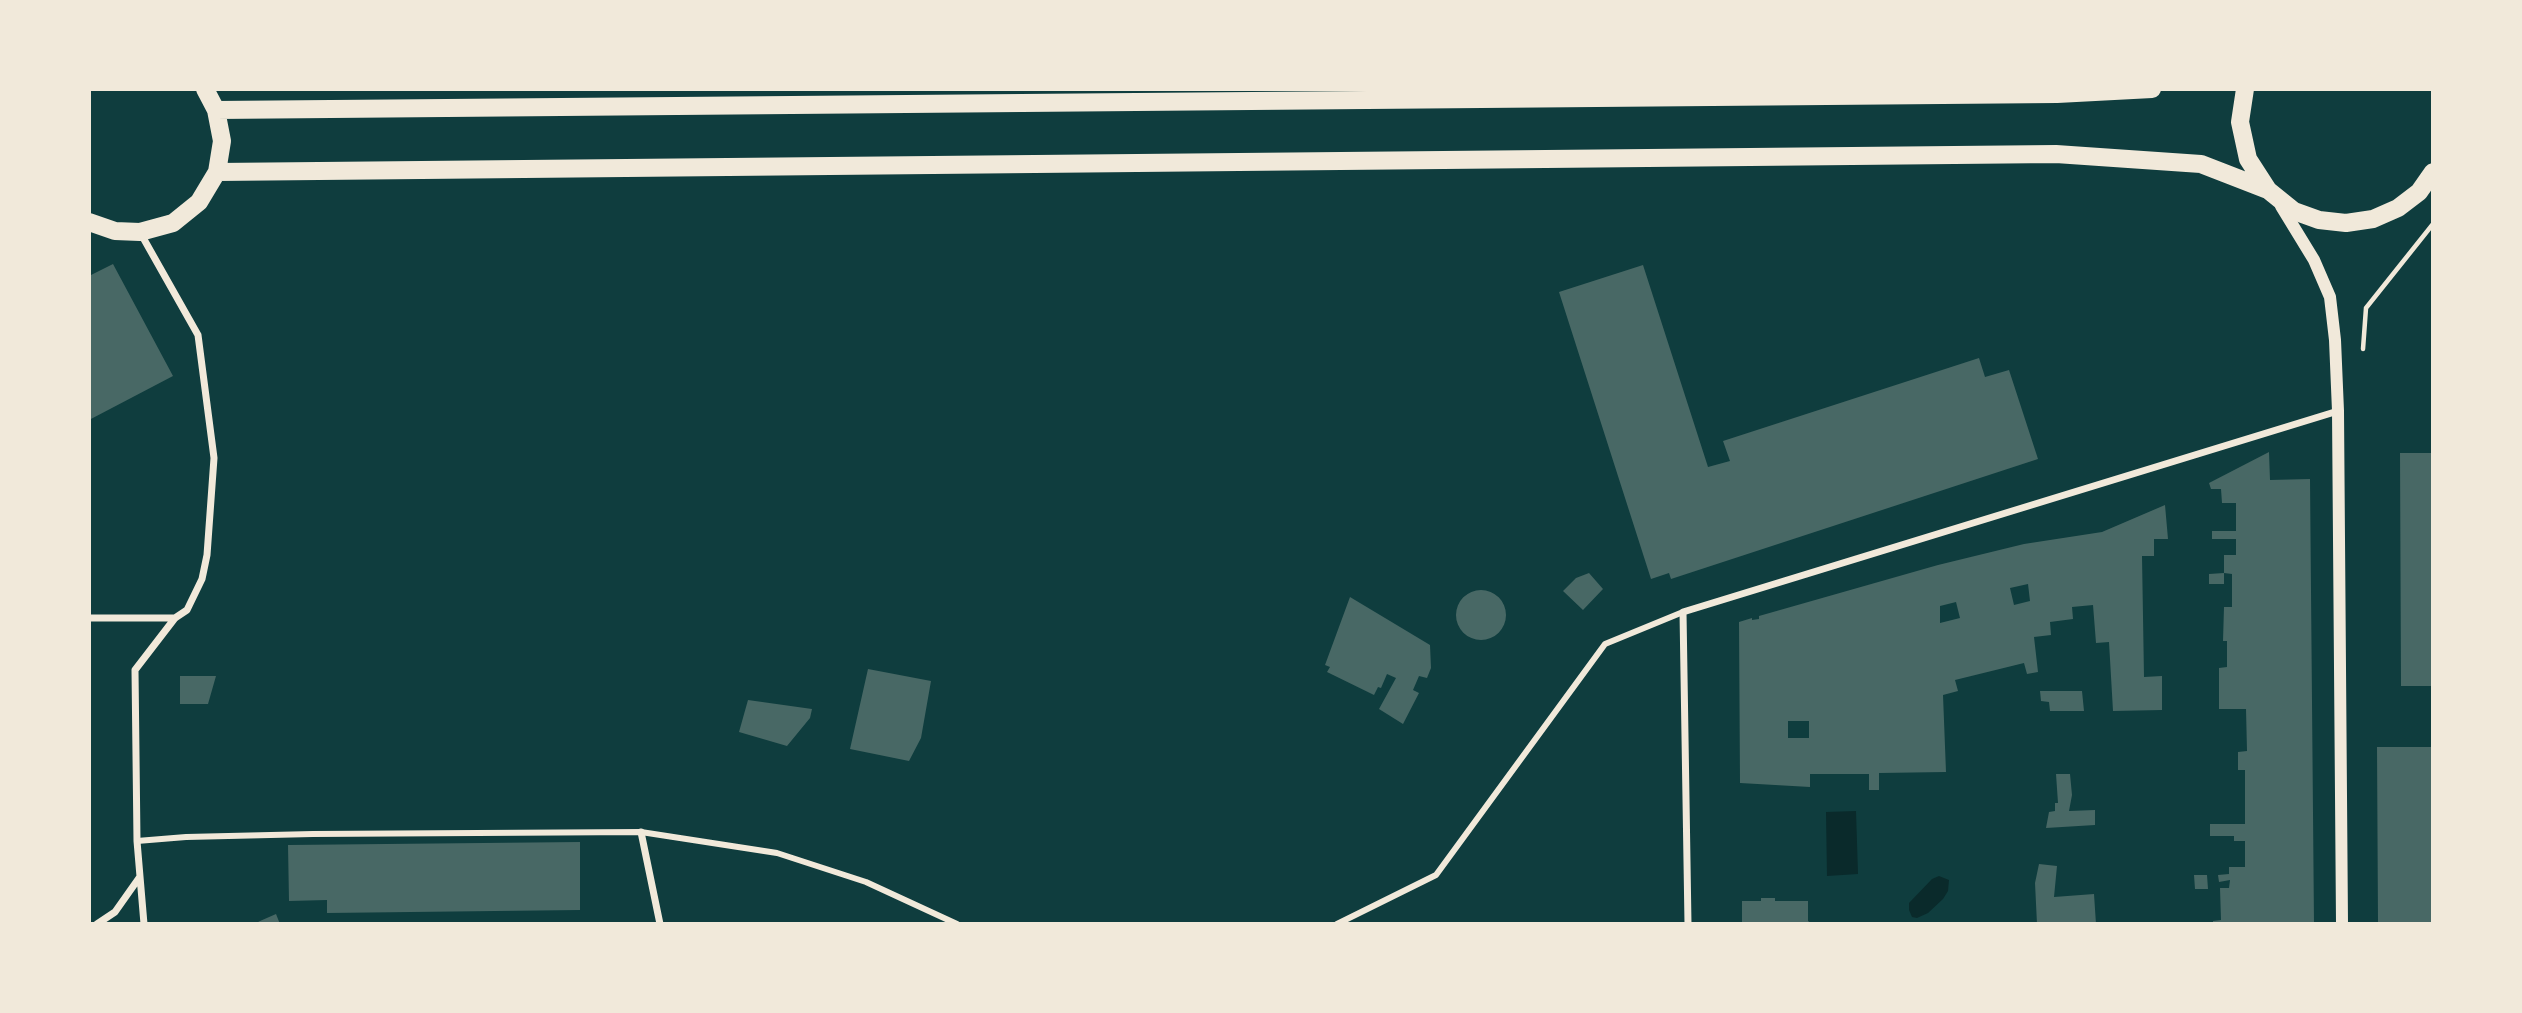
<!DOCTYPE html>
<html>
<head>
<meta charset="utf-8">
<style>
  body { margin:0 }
  #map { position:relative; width:2522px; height:1013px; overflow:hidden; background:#0f3d3e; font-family:Barlow,sans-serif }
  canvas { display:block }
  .frame { position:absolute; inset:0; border:91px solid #f1e9da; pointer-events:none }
</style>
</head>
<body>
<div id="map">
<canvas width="2522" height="1013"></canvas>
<div class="frame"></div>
</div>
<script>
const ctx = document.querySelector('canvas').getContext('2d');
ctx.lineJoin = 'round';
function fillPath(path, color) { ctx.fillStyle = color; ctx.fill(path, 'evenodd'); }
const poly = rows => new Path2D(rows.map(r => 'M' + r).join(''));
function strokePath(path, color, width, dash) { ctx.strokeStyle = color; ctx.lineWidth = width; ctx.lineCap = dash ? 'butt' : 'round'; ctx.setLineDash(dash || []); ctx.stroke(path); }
fillPath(poly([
  [1856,811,1858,874,1827,876,1826,812],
  [1939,876,1949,880,1948,891,1943,899,1928,913,1917,918,1912,917,1909,910,1909,903,1932,879]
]), '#0a2a2b');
fillPath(poly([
  [113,264,173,376,89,420,89,276],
  [1643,265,1708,467,1730,461,1723,441,1979,358,1985,377,2009,370,2038,459,1671,579,1669,573,1651,579,1559,292],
  [2269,452,2270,480,2310,479,2314,924,2213,924,2213,921,2221,920,2220,888,2229,888,2230,880,2219,882,2218,875,2229,874,2229,867,2245,867,2245,841,2234,841,2234,836,2210,836,2210,824,2245,824,2245,770,2238,770,2238,752,2247,751,2246,709,2219,709,2219,668,2227,667,2227,641,2223,641,2224,607,2232,607,2232,574,2224,573,2224,584,2209,584,2209,574,2224,573,2224,555,2236,555,2236,539,2212,539,2212,531,2236,531,2236,503,2222,503,2221,489,2211,489,2209,483],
  [2400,453,2433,453,2433,686,2401,686],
  [2165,505,2168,539,2154,539,2154,556,2142,556,2144,677,2162,676,2162,710,2113,711,2109,642,2096,643,2093,605,2072,607,2073,619,2050,622,2051,635,2034,637,2038,672,2027,674,2024,663,1955,680,1958,691,1943,695,1946,772,1879,773,1879,790,1869,790,1869,774,1810,774,1810,787,1740,783,1739,622,1752,618,1752,620,1759,619,1759,616,1938,565,2024,544,2102,532],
  [2028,584,2030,601,2014,605,2010,588],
  [1956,602,1960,618,1940,623,1940,606],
  [1788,721,1809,721,1809,738,1788,738],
  [1589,573,1603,589,1583,610,1563,591,1576,578],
  '1456 615a25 25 0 1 1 50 0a25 25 0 1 1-50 0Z',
  [1350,597,1430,645,1431,668,1427,678,1419,676,1413,690,1419,693,1403,724,1379,709,1396,678,1387,674,1381,688,1378,687,1374,695,1327,672,1330,667,1325,665],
  [868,669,931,681,921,738,909,761,850,749],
  [180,676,216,676,208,704,180,704],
  [2040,691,2082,691,2084,711,2050,711,2049,702,2041,701],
  [748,700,812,709,810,718,787,746,739,732],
  [2377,747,2433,747,2433,924,2378,924],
  [2056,774,2070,774,2072,795,2069,811,2095,810,2095,825,2046,828,2049,812,2055,811,2055,803,2058,803],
  [580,842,580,910,327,913,327,900,289,901,288,845],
  [2039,864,2057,866,2054,897,2094,894,2096,924,2037,924,2035,883],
  [2194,875,2207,875,2208,889,2195,889],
  [1761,898,1775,898,1775,901,1808,901,1808,921,1812,924,1742,924,1742,901,1761,901],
  [276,914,280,924,254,924,260,921]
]), '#486865');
strokePath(poly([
  [2363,349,2366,308,2433,224]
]), '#f1e9da', 4.5);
strokePath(poly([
  [137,841,186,837,313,834,641,832,777,853,866,882,957,924],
  [1337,924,1436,875,1605,644,1683,612]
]), '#f1e9da', 6);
strokePath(poly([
  [141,234,198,335,214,458,207,555,202,579,187,610,175,618,135,670,137,841,144,924],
  [89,618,175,618],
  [641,832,660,924],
  [97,924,115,912,139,878],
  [1688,924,1683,612,2338,411]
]), '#f1e9da', 7);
strokePath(poly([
  [2281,206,2314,260,2330,297,2335,340,2338,411,2342,924]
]), '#f1e9da', 12);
strokePath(poly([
  [2245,89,2240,122,2248,159,2268,190,2294,211,2319,220,2346,223,2373,219,2398,208,2419,192,2433,172],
  [216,110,2057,94,2152,89],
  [217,172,2056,154,2201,164,2268,190],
  [89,222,115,231,140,232,173,223,199,202,217,172,222,141,216,110,205,89]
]), '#f1e9da', 18);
</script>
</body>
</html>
